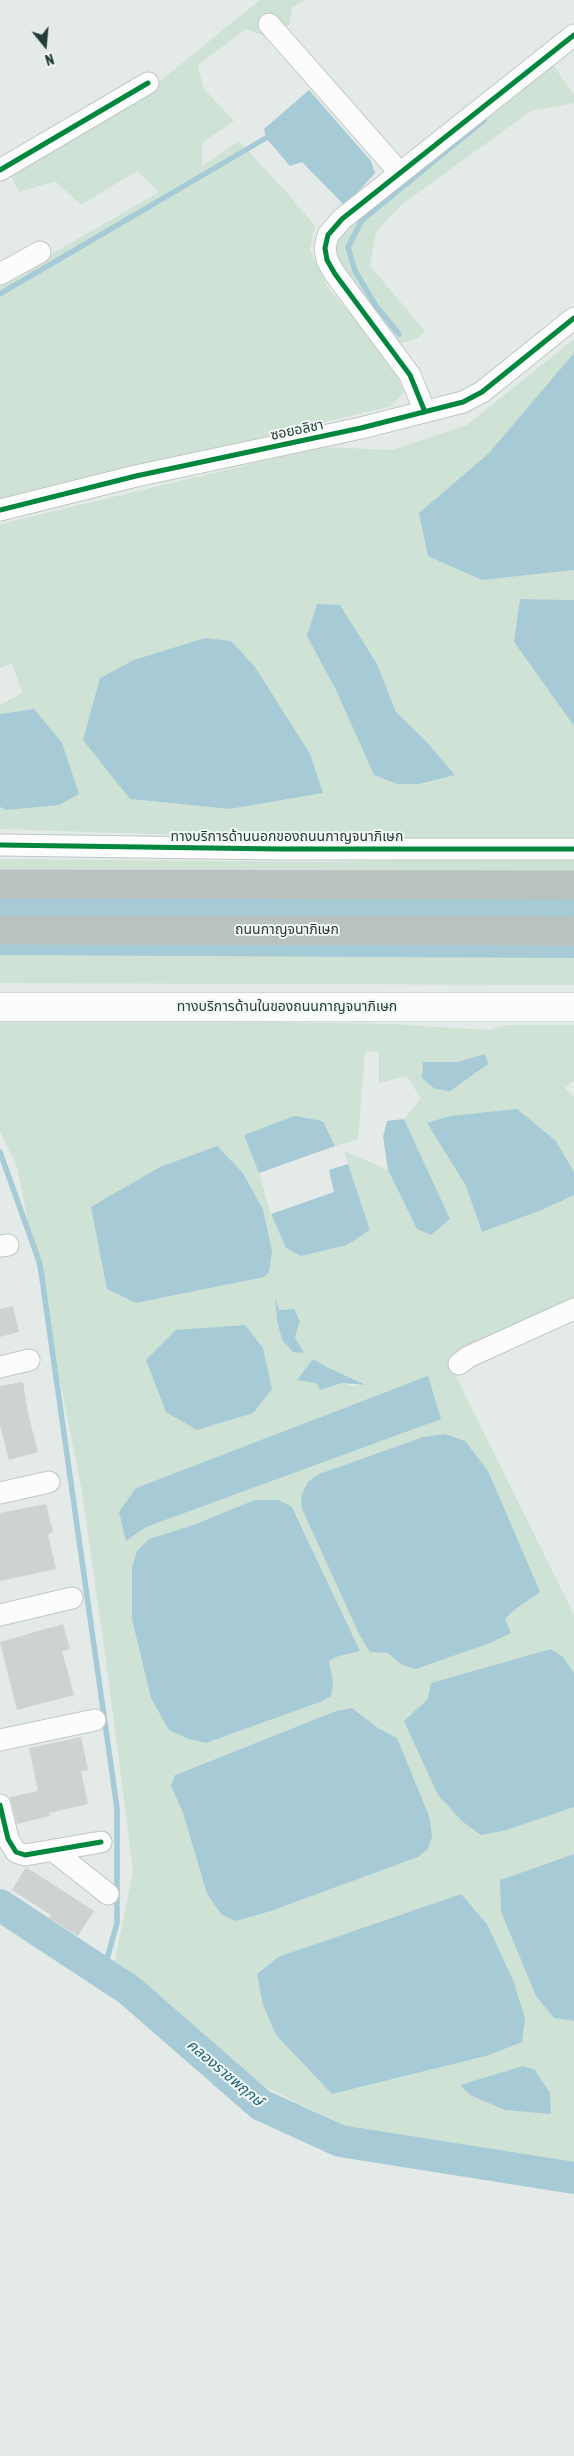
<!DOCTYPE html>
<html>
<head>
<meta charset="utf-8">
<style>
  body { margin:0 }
  #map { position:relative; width:574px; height:2456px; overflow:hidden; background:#e4eae7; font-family:"Asap Condensed",sans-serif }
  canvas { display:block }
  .north { position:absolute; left:20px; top:20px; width:50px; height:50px; -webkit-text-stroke:4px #f2f8f6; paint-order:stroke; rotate:163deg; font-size:14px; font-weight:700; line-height:20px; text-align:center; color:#233c37 }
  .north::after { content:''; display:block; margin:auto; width:18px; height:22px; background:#233c37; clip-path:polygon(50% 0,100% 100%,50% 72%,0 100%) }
</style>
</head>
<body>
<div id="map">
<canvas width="574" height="2456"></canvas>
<div class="north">N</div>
</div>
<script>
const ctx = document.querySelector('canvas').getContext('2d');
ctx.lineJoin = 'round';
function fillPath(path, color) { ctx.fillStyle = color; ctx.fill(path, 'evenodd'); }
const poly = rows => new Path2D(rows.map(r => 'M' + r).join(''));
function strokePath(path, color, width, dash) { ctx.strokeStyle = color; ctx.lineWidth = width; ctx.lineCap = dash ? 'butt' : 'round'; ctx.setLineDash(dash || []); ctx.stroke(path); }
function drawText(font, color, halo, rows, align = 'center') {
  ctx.font = font + ' "Asap Condensed","Noto Sans Thai",sans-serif'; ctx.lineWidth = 4; ctx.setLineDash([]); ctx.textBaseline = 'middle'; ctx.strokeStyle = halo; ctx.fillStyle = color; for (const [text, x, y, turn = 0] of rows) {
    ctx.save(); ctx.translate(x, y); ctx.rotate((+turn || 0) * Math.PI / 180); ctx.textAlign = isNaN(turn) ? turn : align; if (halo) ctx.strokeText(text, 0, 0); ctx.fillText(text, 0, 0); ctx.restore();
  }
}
fillPath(poly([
  [260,0,305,0,292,8,289,25,264,36,246,29,198,65,203,88,234,121,202,143,202,166,239,141,289,195,315,226,310,250,328,288,360,325,395,372,404,392,392,406,0,500,0,284,159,192,137,171,81,205,55,181,19,192,12,177,159,82],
  [551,62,574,95,574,103,531,111,401,205,376,232,370,266,425,331,417,339,399,344,344,274,335,247,341,229],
  [574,339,574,353,488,454,419,513,482,580,574,570,574,600,520,599,514,642,574,726,574,839,304,839,0,829,0,807,6,810,34,709,0,714,0,705,22,693,12,663,0,668,0,524,322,447,392,450,467,425],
  [340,605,377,664,396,712,425,740,454,775,419,784,397,784,374,775,335,688],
  [112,775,322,793,230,809,130,799],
  [519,858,574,859,574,985,0,983,0,859,320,862],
  [0,1017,389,1024,488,1030,507,1025,574,1025,574,1080,565,1088,574,1097,574,1172,556,1141,427,1123,466,1186,482,1232,542,1210,574,1195,574,1307,451,1366,574,1615,574,1673,563,1657,551,1649,529,1656,507,1830,574,1807,574,1854,500,1880,501,1912,536,1996,554,2018,574,2021,574,2171,360,2134,264,2086,115,1961,133,1870,106,1661,81,1486,17,1167,0,1132],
  [365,1051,379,1052,379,1083,407,1076,421,1099,404,1119,450,1219,417,1229,388,1170,344,1151,370,1230,347,1245,301,1256,286,1248,271,1214,258,1169,244,1135,323,1120,335,1146,358,1139],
  [485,1054,485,1055,422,1078,424,1062,457,1062],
  [242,1172,263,1209,272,1251],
  [276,1299,279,1310,300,1321,295,1337,304,1353,277,1320],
  [313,1359,327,1367,365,1384,353,1386,342,1383,320,1390,316,1383],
  [428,1377,146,1527,126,1541,136,1488],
  [445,1434,540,1592,513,1611,504,1620,511,1632,402,1665,359,1634,302,1509,301,1496,319,1474,423,1437],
  [292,1506,360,1651,336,1657,329,1661,331,1696,320,1702,206,1743,132,1619,132,1567,137,1551,149,1539,196,1524],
  [352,1708,378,1728,397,1738,418,1857,271,1911,236,1921,207,1894,183,1813,171,1786,176,1774,336,1711],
  [461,1894,487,1924,513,1980,486,2056,333,2094,276,2035,263,2005,257,1974,278,1957],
  [535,2070,550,2093,551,2113,505,2110]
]), '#cee2d5');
fillPath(poly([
  [309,90,371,161,375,173,345,206,302,162,290,166,266,138,264,129],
  [574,353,574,570,482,580,428,556,419,513,488,454],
  [520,599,574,600,574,726,514,642],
  [317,604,340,605,377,664,396,712,425,740,455,775,419,784,397,784,374,775,335,688,307,636],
  [205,638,231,641,255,667,310,754,323,793,230,809,130,799,83,740,100,678,134,660],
  [34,709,62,743,79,794,59,805,6,810,0,807,0,714],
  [0,871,574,876,574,958,0,955],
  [485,1054,488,1064,450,1091,435,1089,422,1078,423,1062,457,1062],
  [517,1109,556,1141,574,1172,574,1195,542,1210,482,1232,466,1186,427,1123,450,1116],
  [294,1116,323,1121,335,1146,259,1173,244,1135],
  [404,1119,450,1219,431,1235,417,1229,388,1170,383,1137,387,1121],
  [217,1146,242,1172,263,1209,272,1251,269,1272,264,1277,136,1303,107,1289,91,1207,160,1167],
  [348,1164,370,1230,347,1245,301,1256,286,1248,271,1214,334,1192,329,1170],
  [275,1296,279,1310,294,1309,300,1321,295,1337,304,1353,293,1352,282,1340,277,1320],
  [245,1325,263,1348,272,1389,253,1413,197,1430,166,1412,146,1360,176,1330],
  [313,1359,327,1367,366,1385,342,1383,320,1390,316,1383,297,1380],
  [428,1376,441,1419,146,1527,126,1541,119,1512,136,1488],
  [445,1434,465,1441,488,1471,540,1592,513,1611,505,1619,511,1633,490,1643,416,1669,402,1665,387,1653,370,1652,359,1634,302,1509,301,1496,308,1482,319,1474,423,1437],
  [255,1500,279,1500,292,1507,360,1651,336,1657,329,1661,333,1682,331,1696,320,1702,206,1743,189,1739,169,1730,151,1698,132,1619,132,1567,137,1551,149,1539,196,1524],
  [551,1649,563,1657,574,1673,574,1807,507,1830,481,1835,463,1822,438,1795,404,1721,428,1699,431,1683],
  [352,1708,378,1728,397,1738,429,1816,432,1836,428,1849,418,1857,271,1911,236,1921,222,1915,207,1894,183,1813,171,1786,175,1775,336,1711],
  [574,1854,574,2021,554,2018,536,1996,501,1912,500,1880],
  [461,1894,487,1924,513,1980,525,2018,522,2042,486,2056,332,2094,276,2035,263,2005,257,1974,278,1957],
  [523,2066,535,2070,550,2093,551,2114,505,2110,470,2095,460,2085]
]), '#a6cbd6');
strokePath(poly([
  [0,294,266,138],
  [399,334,376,306,355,271,348,247,362,220,484,120],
  [0,1152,40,1264,117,1808,117,1923,103,1973]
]), '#a6cbd6', 5.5);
strokePath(poly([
  [0,1905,129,1990,261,2105,340,2141,574,2178]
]), '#a6cbd6', 32);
fillPath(poly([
  [13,1306,19,1332,0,1337,0,1309],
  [23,1382,28,1413,38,1452,9,1460,0,1426,0,1386],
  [46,1504,53,1532,48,1534,56,1569,0,1581,0,1513],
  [63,1624,70,1649,62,1651,74,1695,17,1710,0,1642],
  [81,1737,88,1770,81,1771,88,1804,49,1813,50,1816,17,1824,10,1797,38,1791,29,1748],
  [26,1867,94,1911,78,1936,49,1918,51,1915,12,1890]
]), '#ced3d1');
const street = poly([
  [269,24,400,173],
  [0,170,148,83],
  [0,274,40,252],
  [425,412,410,375,335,274,327,260,325,248,328,235,342,219,574,35],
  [0,510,136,476,361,428,463,402,482,392,574,318],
  [0,845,279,849,574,849],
  [0,1246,8,1245],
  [459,1364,468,1357,574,1309],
  [0,1367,29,1360],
  [0,1493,49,1482],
  [0,1615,72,1598],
  [0,1740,95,1720],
  [0,1805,8,1839,16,1852,25,1855,101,1842],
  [55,1852,108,1894]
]);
const secondary = poly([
  [0,1007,574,1007]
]);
const highway = poly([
  [0,884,574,885],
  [0,930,574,931]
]);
strokePath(street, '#c1c7c4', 23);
strokePath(secondary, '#c0c7c5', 29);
strokePath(highway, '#bdc6c3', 29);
strokePath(street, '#fbfcfb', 21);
strokePath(secondary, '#fbfcfb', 28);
strokePath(highway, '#bac2c1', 28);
strokePath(poly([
  [0,170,148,83],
  [425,412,410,375,335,274,327,260,325,248,328,235,342,219,574,35],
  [0,510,136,476,361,428,463,402,482,392,574,318],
  [0,845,279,849,574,849],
  [0,1805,8,1839,16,1852,25,1855,101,1842]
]), '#00873e', 5);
drawText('14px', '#233c37', '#f2f8f6', [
  ["ซอยอลิชา",297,430,-12],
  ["ทางบริการด้านนอกของถนนกาญจนาภิเษก",287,837],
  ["ถนนกาญจนาภิเษก",287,930],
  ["ทางบริการด้านในของถนนกาญจนาภิเษก",287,1007]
]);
drawText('italic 15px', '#1f5f75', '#f2f8f6', [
  ["คลองราชพฤกษ์",225,2073,40]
]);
</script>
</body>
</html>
